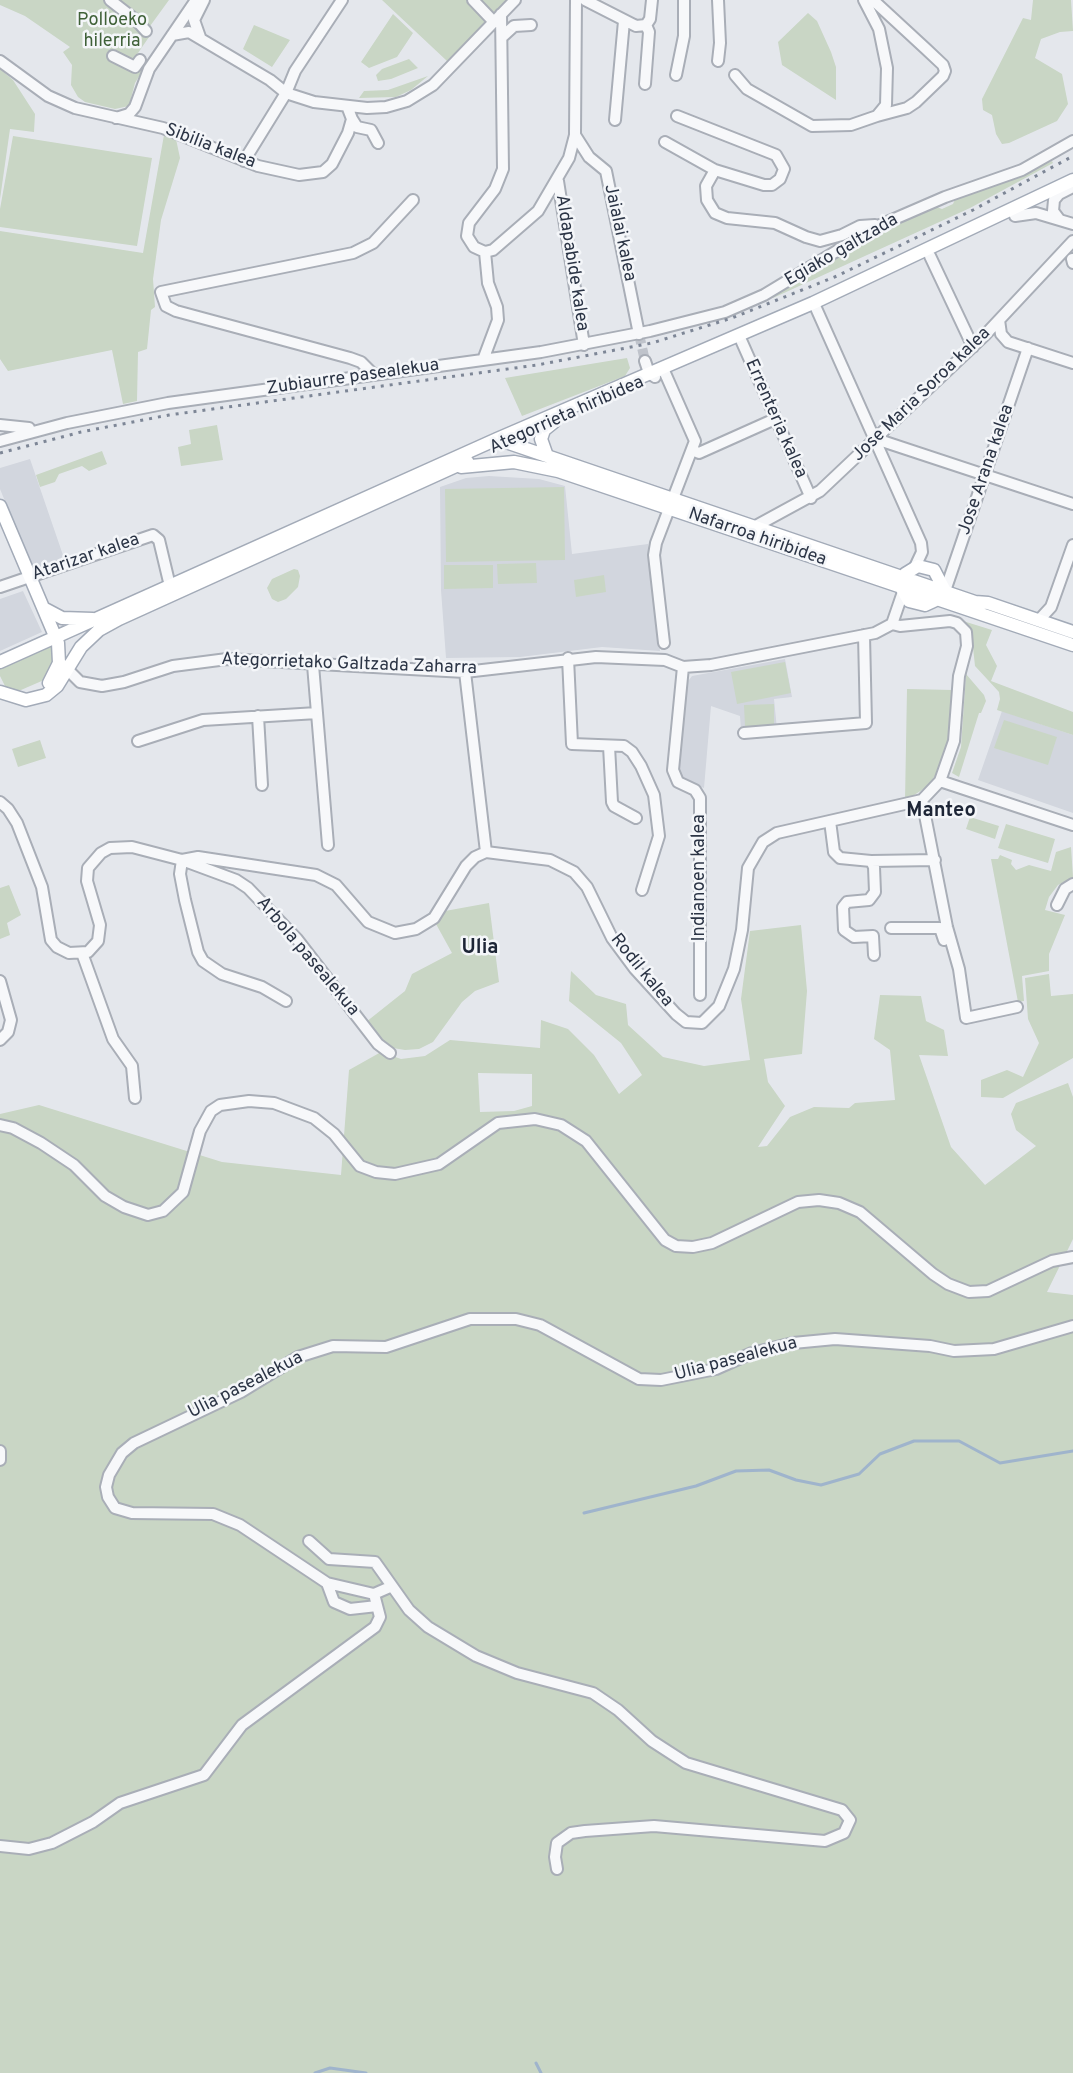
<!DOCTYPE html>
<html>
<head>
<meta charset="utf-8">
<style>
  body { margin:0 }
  canvas { display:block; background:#e4e7ec }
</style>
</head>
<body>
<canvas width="1073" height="2073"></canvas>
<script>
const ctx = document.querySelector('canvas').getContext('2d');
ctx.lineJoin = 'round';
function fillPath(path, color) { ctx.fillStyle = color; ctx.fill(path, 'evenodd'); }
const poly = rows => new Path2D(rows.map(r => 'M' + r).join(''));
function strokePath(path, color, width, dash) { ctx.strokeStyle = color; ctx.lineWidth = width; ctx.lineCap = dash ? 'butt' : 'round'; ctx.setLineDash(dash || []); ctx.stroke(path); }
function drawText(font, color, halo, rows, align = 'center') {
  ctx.font = font + ' Overpass,sans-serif'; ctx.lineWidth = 5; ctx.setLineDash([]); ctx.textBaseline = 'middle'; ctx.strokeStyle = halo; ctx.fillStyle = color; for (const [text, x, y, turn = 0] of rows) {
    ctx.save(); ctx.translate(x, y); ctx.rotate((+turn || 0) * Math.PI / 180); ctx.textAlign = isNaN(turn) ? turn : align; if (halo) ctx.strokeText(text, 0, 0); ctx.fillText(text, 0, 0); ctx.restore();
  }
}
fillPath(poly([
  [30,459,65,561,41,569,32,567,0,489,0,468],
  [489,476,539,479,565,486,572,554,648,544,660,651,602,647,520,657,446,658,441,590,440,487,466,478],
  [23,591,42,632,0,651,0,599],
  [785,659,792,697,774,699,777,729,741,730,740,716,711,706,704,788,681,779,678,773,686,684,692,676],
  [1002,711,1073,735,1073,813,978,780]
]), '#d2d6de');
fillPath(poly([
  [0,0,169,0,145,33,149,37,136,56,146,65,135,83,129,106,115,109,85,102,78,97,71,85,72,65,63,52,70,47,25,16,0,5],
  [382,0,508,0,447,61],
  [1033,0,1071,0,1073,31,1060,32,1041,39,1035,58,1062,74,1068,104,1057,121,1009,143,1002,144,996,134,992,115,983,110,982,99,1023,18,1031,20],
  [808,13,817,21,831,52,836,67,836,100,782,65,778,42],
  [393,14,413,33,397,57,369,68,361,62],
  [254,25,290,40,272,67,243,49],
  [409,59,418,68,391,79,378,81,376,75,382,69],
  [0,69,13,80,35,114,34,132,10,129,0,199],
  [428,76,411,90,396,97,359,98,364,91,388,90],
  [164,135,176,139,180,158,161,220,153,279,155,307,151,310,147,349,138,352,137,401,123,404,112,350,8,371,0,359,0,231,143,253],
  [13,136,152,158,137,246,0,227,0,209],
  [1052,161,1053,163,970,208,773,298,772,295,865,238,934,206,942,209,953,204,956,197,1023,175],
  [627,358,630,368,625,376,522,416,505,378],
  [217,425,223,460,181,466,178,447,191,444,189,430],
  [102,451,107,464,89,471,82,466,59,474,55,482,40,487,36,475],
  [564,487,565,560,446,562,445,489],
  [536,563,537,583,498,584,497,564],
  [444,565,493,565,493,588,444,589],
  [294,569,298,570,300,576,298,587,286,599,278,602,272,599,267,588,272,579],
  [604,575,606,592,576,597,574,580],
  [963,621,992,630,986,645,997,666,991,681,1073,712,1073,735,997,710,1000,699,999,692,975,666,972,638,969,628],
  [51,645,54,646,54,665,44,680,21,690,11,691,6,688,0,676,0,668],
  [785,662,791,693,737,704,731,672],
  [966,674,984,695,986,701,981,713,979,713,959,777,952,773,961,747],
  [907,689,953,690,949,744,941,767,928,786,905,801],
  [774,704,774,726,745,726,744,705],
  [1004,720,1057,737,1048,765,994,748],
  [40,740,46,758,18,767,12,749],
  [970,817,999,826,995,839,966,829],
  [1006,824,1055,839,1048,863,998,848],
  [1071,847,1073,877,1058,885,1049,897,1045,910,1065,915,1049,954,1049,971,1022,976,1024,1001,1018,1002,991,859,998,859,1000,855,1012,860,1011,864,1016,870,1029,865,1051,871,1056,852],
  [9,885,21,915,7,923,10,935,0,939,0,888],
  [489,903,499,982,475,991,462,1002,433,1042,419,1049,405,1050,387,1047,366,1022,405,991,412,974,452,953,436,924,445,911],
  [801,925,807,991,802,1054,764,1059,768,1082,785,1106,758,1147,767,1146,790,1117,814,1107,849,1108,855,1103,895,1100,890,1050,874,1039,880,995,921,996,926,1021,944,1030,948,1056,919,1055,951,1147,985,1185,1036,1146,1016,1130,1011,1114,1016,1103,1068,1083,1073,1097,1073,1239,1047,1292,1073,1295,1073,2073,0,2073,0,1114,39,1105,222,1162,341,1175,349,1070,381,1052,401,1059,425,1056,450,1040,540,1048,541,1020,568,1029,594,1055,619,1094,642,1075,621,1043,569,1001,571,971,596,995,626,1004,628,1025,663,1057,704,1066,750,1060,741,999,750,931],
  [478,1073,532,1074,532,1106,514,1111,480,1112],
  [1049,974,1051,996,1073,994,1073,1058,1003,1098,981,1097,981,1080,1007,1070,1023,1077,1039,1043,1028,1019,1025,978]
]), '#c9d6c5');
strokePath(poly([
  [584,1513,696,1486,736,1471,769,1470,796,1480,821,1485,859,1474,880,1454,914,1441,959,1441,1000,1463,1073,1451],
  [536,2063,541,2073],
  [315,2073,330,2068,366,2073]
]), '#9fb4cc', 3);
strokePath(poly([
  [639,334,645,361]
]), '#bfc3cb', 10, [10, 5]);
const minor = poly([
  [110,0,137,21,146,31],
  [473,0,494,22],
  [576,0,575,135,589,157,606,171,639,334],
  [585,0,636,26,646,25,650,19,652,0],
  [873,0,926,49,943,65,945,71,943,76,916,102,907,108,877,116],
  [501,14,503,169,495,189,469,223,467,236,474,247,485,252,493,250,538,211,569,158,575,135],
  [172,35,189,32,270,80,286,93,314,102,367,108,386,107,407,101,433,85,515,0],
  [200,37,194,20,204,0],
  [502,37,514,26,531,25],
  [113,56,135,67,140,60],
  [0,61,48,96,75,108,163,128,258,166,299,175,323,172,332,164,348,133,352,119,347,106],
  [718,61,720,43,718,0],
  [676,75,684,36,684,0],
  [735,75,747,89,812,126,851,125,877,116,886,105,887,68,879,29,864,0],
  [645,84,649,32,646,25],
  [116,118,129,114,135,107,149,69,196,0],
  [352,119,357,127,371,130,378,143],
  [615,120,624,21],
  [665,142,715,170,764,185,772,185,780,179,784,169,776,155,677,116],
  [244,161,286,93,295,71,342,0],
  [715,170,706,186,707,200,715,213,727,218,775,223,806,237,820,241,842,235,860,226,875,225],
  [558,181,584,345],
  [1015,216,1036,213,1073,224],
  [1059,219,1053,211,1054,200,1059,194,1073,187],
  [930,256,973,347],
  [1072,259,1073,263],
  [816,308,921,543,922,552,915,567],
  [999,320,1001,334,1008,342,1073,363],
  [741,340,811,498],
  [483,360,498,320,497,307,488,283,485,252],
  [645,361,649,373,655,377],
  [659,369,665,373,695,441,656,543,654,555,664,643],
  [374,375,361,362,350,358,176,311,166,306,161,292,353,253,373,243,413,200],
  [0,425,29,428],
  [876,439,1073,504],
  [0,441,67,423,168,403,541,352,650,331,725,312,764,295,878,226,945,197,1022,170,1073,141],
  [692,450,699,453,775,419],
  [754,527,820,491,985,335,1073,241],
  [0,587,153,535,159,540,170,586],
  [945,591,1028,348],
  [1039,620,1051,607,1073,545],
  [568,658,572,744,624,746,632,752,641,766,654,795,659,836,642,890],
  [63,665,80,682,102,686,124,682,173,666,227,659,465,672,596,657,665,660,683,667,711,665,875,633,892,624,903,592],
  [313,665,328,845],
  [683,667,673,770,678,782,695,790,700,798,700,995],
  [465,672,486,852],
  [258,716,262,785],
  [744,733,866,723,864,635],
  [138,741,203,720,317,713],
  [609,746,612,802,614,806,636,818],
  [940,781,1073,825],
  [922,800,947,927,959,969,966,1018,1017,1007],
  [0,802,8,809,17,823,42,887,51,940,57,947,69,953,88,952,98,941,100,925,87,881,88,868,101,853,110,848,132,847,182,860,198,857,316,875,336,885,368,922,395,933,416,929,434,918,466,866,475,857,486,852,550,860,574,872,587,887,612,938,635,969,676,1014,686,1022,702,1023,719,1006,734,969,742,930,748,868,763,842,777,833,922,800,940,781,954,741,959,676,967,646,966,632,957,623,950,621,900,626,892,624],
  [830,821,834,852,840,858,871,861,874,867,875,892,869,900,847,902,843,907,844,930,854,937,873,936,874,955],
  [182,860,236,880,248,888,297,939,378,1044,390,1053],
  [182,860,180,874,185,900,198,952,203,961,222,974,262,987,286,1001],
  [871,861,935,860],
  [1057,905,1065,889,1073,884],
  [891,928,940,928,944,940],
  [82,953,113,1039,132,1066,135,1098],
  [0,981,11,1020,8,1032,0,1040],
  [0,1125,13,1128,41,1143,74,1165,105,1196,124,1207,148,1215,163,1211,183,1192,200,1131,211,1111,220,1105,249,1101,274,1103,314,1118,334,1134,360,1166,376,1172,395,1174,439,1164,498,1123,535,1119,561,1125,586,1141,665,1240,676,1246,693,1247,712,1243,798,1202,819,1200,839,1203,860,1212,933,1274,948,1284,969,1292,988,1291,1052,1261,1073,1257],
  [0,1451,0,1460],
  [309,1541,329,1559,375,1562,409,1610,428,1627,476,1656,517,1673,593,1693,618,1710,652,1741,686,1763,842,1810,850,1820,844,1833,825,1841,654,1826,585,1831,571,1833,557,1843,555,1857,557,1869],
  [327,1583,334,1602,350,1609,377,1606],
  [390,1587,374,1594,327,1583,240,1525,213,1514,132,1513,115,1508,108,1497,106,1487,109,1475,122,1453,134,1443,241,1392,298,1357,333,1346,386,1347,470,1319,516,1319,540,1325,639,1379,661,1380,716,1369,752,1353,793,1343,835,1339,930,1346,954,1351,994,1349,1073,1326],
  [0,1846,29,1849,52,1843,93,1822,120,1803,204,1775,242,1725,375,1627,380,1617,374,1594]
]);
const major = poly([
  [497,439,975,602,988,603,1073,632],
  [547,456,541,439,544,430,554,422],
  [461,467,514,462,558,471,1073,645],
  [0,506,58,643,59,663,49,683],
  [918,566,934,570,945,591,938,599,925,605,909,601,901,587,905,574,918,566],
  [45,609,62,618,93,619],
  [0,662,497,439,813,303,1073,180],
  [0,692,26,700,46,695,57,686,81,647,99,630,119,619,467,461]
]);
strokePath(minor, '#a9aeb7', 14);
strokePath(major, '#a3abb8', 15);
strokePath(minor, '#f7f8fa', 10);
strokePath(major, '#fff', 12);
strokePath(poly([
  [0,453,81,432,169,415,537,365,652,343,732,318,837,276,973,210,1073,156]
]), '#7d8696', 3, [3, 6]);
drawText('18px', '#3f6138', '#f4f6f9', [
  ["Polloeko",112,21],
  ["hilerria",112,42]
]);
drawText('18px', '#2b3445', '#f4f6f9', [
  ["Sibilia kalea",210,147,21],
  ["Jaialai kalea",619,233,78],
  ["Egiako galtzada",842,251,-30],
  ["Aldapabide kalea",571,263,81],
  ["Zubiaurre pasealekua",353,378,-8],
  ["Jose Maria Soroa kalea",922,395,-44],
  ["Ategorrieta hiribidea",567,416,-24],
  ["Errenteria kalea",775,419,66],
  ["Jose Arana kalea",987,470,-71],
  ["Nafarroa hiribidea",757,538,19],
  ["Atarizar kalea",86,558,-19],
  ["Ategorrietako Galtzada Zaharra",349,665,2],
  ["Indianoen kalea",700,878,-90],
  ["Arbola pasealekua",307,957,50],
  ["Rodil kalea",641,971,51],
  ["Ulia pasealekua",736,1360,-15],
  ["Ulia pasealekua",246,1386,-27]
]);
drawText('bold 20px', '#1d2536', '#f4f6f9', [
  ["Manteo",941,812],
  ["Ulia",480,949]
]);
</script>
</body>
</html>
